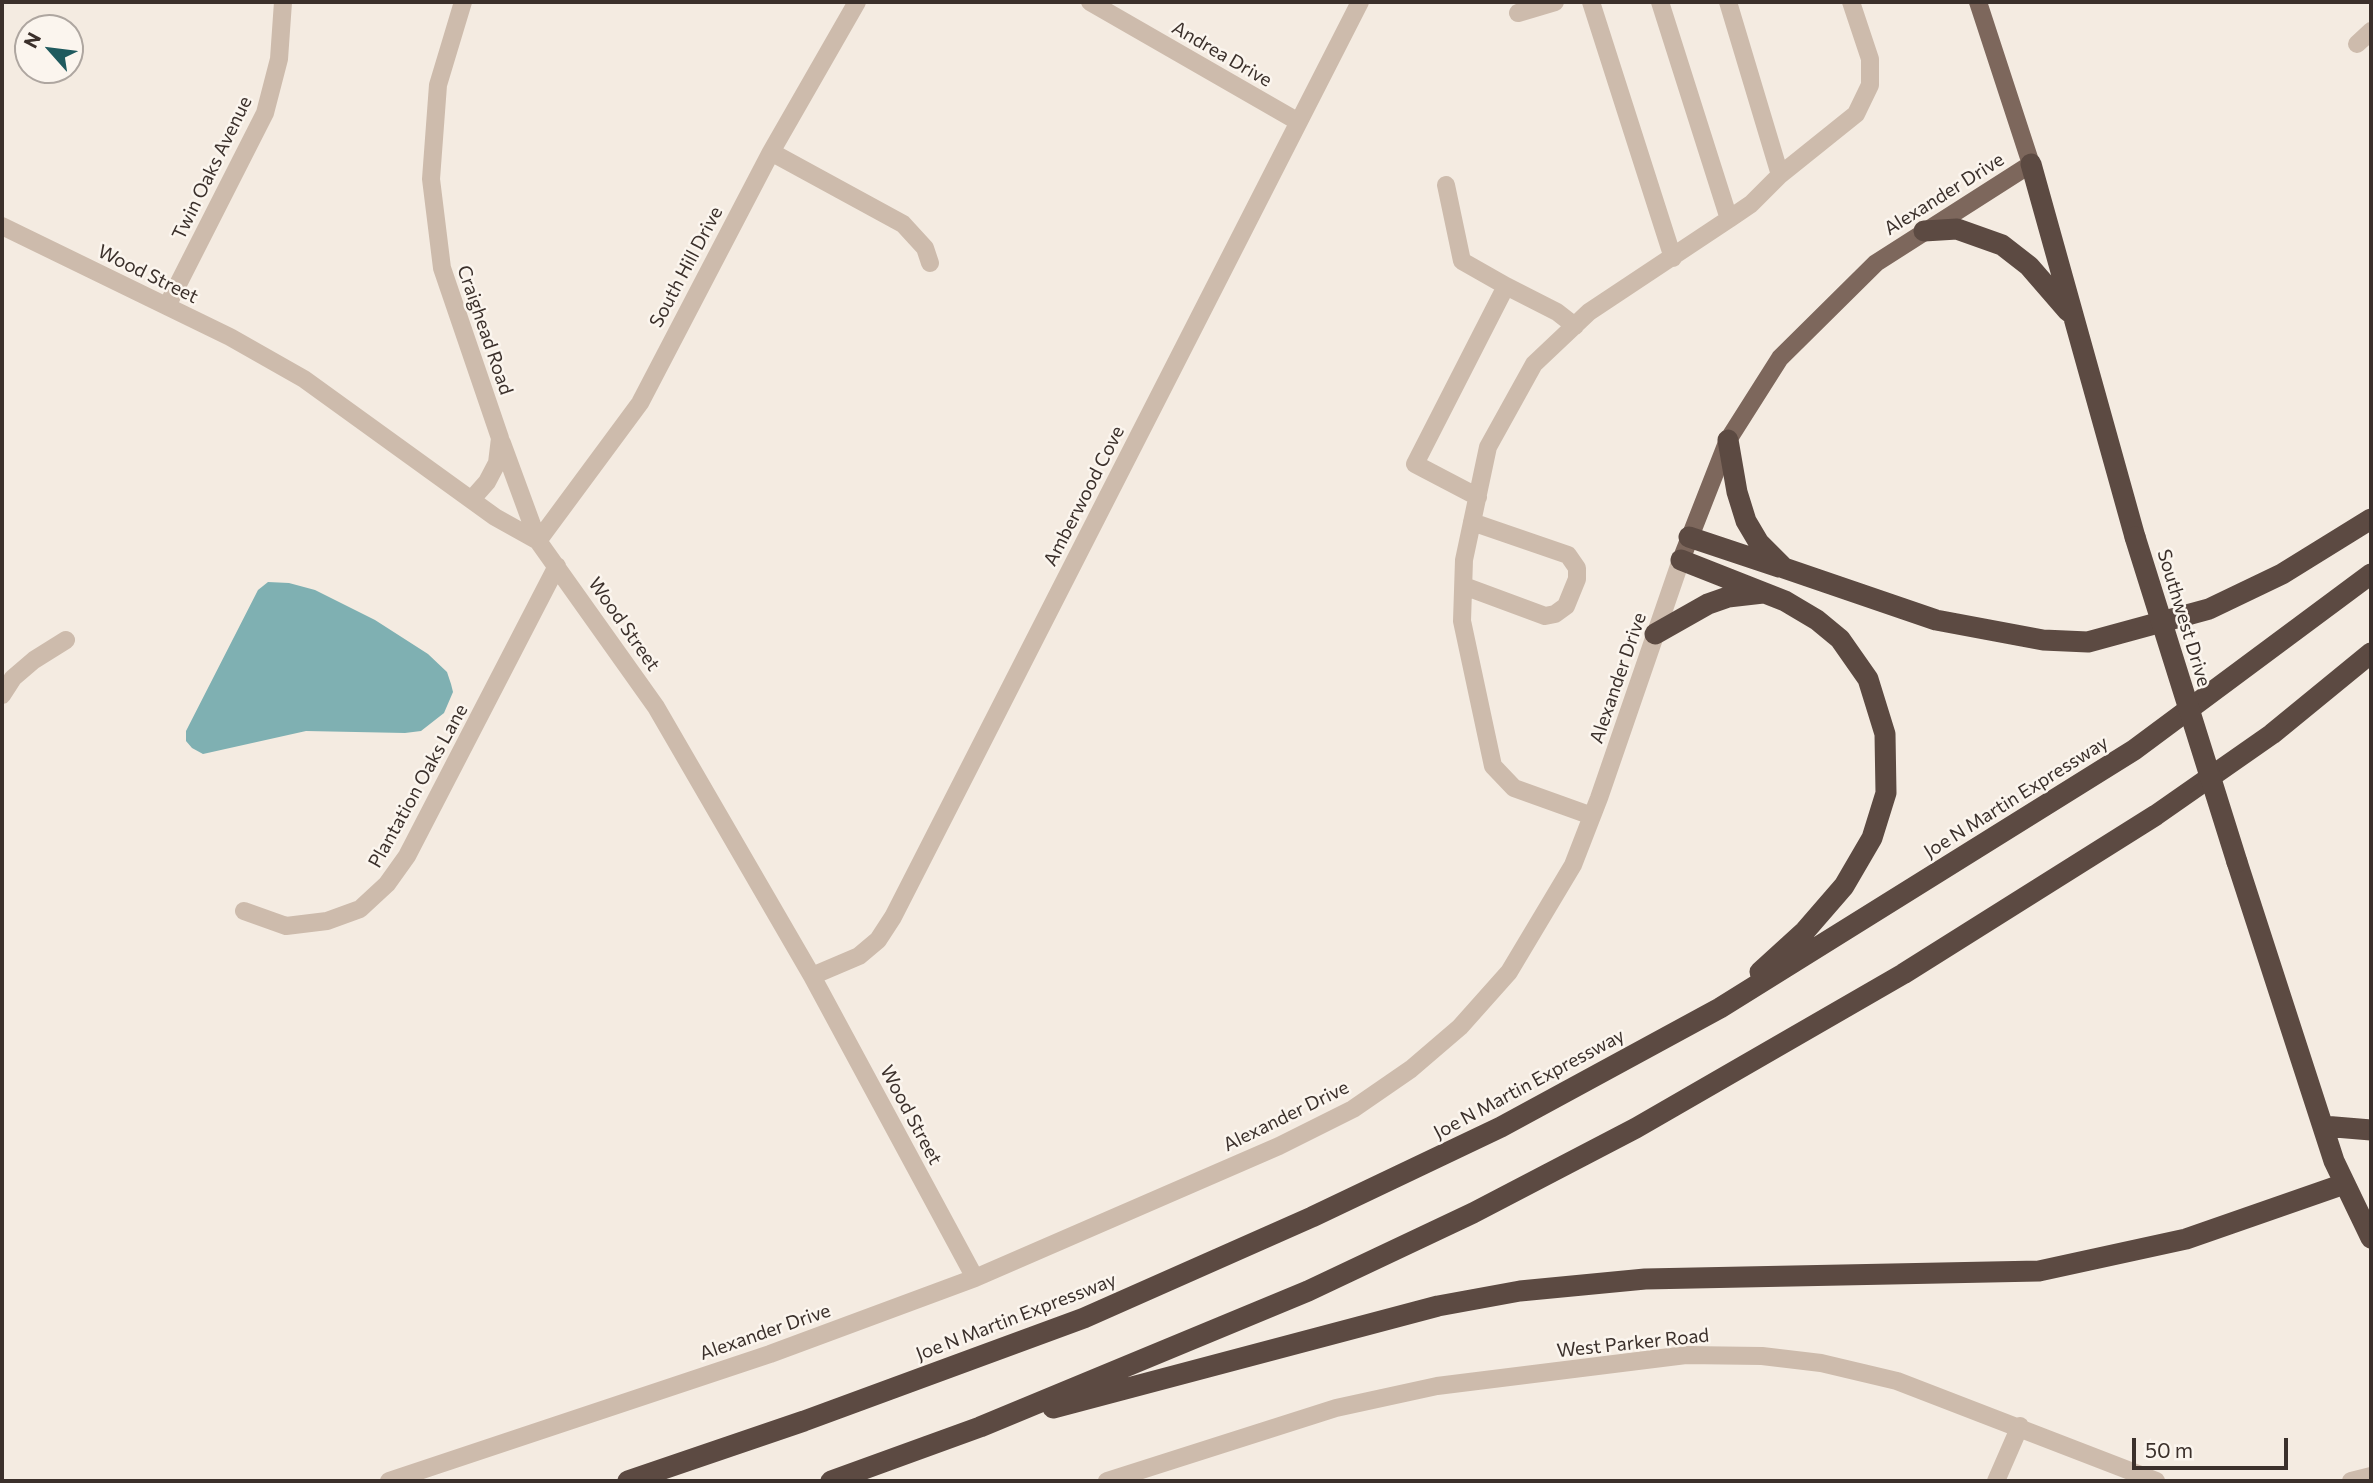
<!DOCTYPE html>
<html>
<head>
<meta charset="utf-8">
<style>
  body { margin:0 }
  #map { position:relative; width:2373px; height:1483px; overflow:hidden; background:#f4ebe1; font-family:Commissioner,sans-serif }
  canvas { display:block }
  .frame { position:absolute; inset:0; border:4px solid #3b302b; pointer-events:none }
  .north { position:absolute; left:14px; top:14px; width:70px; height:70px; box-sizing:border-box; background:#fbf5ee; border:2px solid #aea6a0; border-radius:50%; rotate:298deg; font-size:19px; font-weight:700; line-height:28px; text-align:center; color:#3b302b }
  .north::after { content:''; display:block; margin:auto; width:24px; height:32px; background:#1f5a5e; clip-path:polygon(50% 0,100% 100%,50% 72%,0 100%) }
  .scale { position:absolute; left:2132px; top:1438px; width:156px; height:32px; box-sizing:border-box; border:4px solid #3b302b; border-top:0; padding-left:9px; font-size:21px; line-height:24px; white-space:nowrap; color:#3b302b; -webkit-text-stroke:5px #fbf5ee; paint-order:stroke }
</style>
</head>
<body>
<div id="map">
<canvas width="2373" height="1483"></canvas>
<div class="frame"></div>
<div class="north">N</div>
<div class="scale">50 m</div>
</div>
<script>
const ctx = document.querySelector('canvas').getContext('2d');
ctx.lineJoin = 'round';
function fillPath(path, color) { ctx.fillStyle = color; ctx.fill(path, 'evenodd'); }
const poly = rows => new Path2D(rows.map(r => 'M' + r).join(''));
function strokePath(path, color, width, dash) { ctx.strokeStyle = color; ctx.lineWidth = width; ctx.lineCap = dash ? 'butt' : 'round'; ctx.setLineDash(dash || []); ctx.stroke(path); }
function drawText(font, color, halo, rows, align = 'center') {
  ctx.font = font + ' Commissioner,sans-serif'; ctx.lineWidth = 5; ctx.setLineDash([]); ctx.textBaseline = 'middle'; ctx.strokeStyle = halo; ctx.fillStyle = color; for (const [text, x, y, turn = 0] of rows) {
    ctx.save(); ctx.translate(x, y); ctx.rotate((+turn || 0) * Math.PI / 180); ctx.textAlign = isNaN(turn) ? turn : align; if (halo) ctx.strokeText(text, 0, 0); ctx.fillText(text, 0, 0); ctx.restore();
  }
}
fillPath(poly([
  [268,582,289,583,315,590,375,620,428,654,447,672,451,684,453,692,444,713,421,731,405,733,306,731,203,754,192,748,186,741,186,731,258,590]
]), '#7fb0b2');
strokePath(poly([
  [463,2,438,85,431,179,442,268,500,438,497,463,487,482,472,499],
  [1090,2,1297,121],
  [1591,2,1673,258],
  [1728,2,1780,175,1751,204,1729,219],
  [1518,13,1555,2],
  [2357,44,2371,31],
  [771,152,903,224,925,248,930,263],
  [1780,175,1856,114,1870,85,1870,59,1851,2],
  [1446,185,1462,261,1506,286],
  [2,226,230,337,304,379,495,517,538,541,656,707,812,976,975,1278],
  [167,306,265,113,279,59,283,2],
  [502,443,538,541],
  [1478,497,1415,464,1506,286,1557,312,1575,326],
  [538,541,640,403,771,152,857,2],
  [1464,586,1545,616,1555,614,1566,606,1577,579,1577,568,1568,555,1472,522],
  [2,695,13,678,34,660,66,640],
  [1592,816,1514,788,1493,766,1462,621,1464,560,1488,447,1534,364,1589,312,1729,219,1660,2],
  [244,911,286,926,327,921,360,909,387,884,407,856,557,566],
  [812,976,859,956,878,940,893,917,1360,2],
  [389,1481,770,1354,975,1278,1279,1146,1353,1109,1411,1069,1460,1027,1509,972,1573,865,1599,798,1681,560],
  [1107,1481,1336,1408,1437,1386,1686,1355,1762,1356,1821,1363,1897,1381,2156,1481],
  [1996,1481,2020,1426],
  [2351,1481,2371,1476]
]), '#cdbbac', 18);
strokePath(poly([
  [1681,560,1728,440,1780,358,1876,263,2031,164,1978,2]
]), '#7d675c', 18);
strokePath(poly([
  [2031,164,2135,537],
  [1924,231,1957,229,2002,245,2029,266,2068,311],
  [1728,440,1737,492,1746,521,1759,543,1784,568,1936,620,2043,640,2088,642,2209,609,2282,574,2371,519],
  [1689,537,1779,567],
  [1681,560,1785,601,1817,620,1840,639,1868,679,1885,734,1886,793,1872,838,1844,886,1805,931,1760,972],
  [1655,634,1708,604,1728,597,1763,593],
  [2237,862,2334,1161,2371,1238],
  [2323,1126,2371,1130],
  [1053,1408,1438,1306,1520,1291,1645,1279,2039,1271,2186,1239,2344,1184],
  [628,1481,804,1421,1084,1318,1312,1217,1501,1127,1720,1008,2134,750,2371,574],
  [831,1481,980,1427,1308,1291,1473,1213,1636,1128,1903,974,2156,815,2272,734,2371,653]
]), '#5c4a42', 21);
strokePath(poly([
  [2135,537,2237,862]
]), '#5c4a42', 21);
drawText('19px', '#3b302b', '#fbf5ee', [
  ["Andrea Drive",1222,54,30],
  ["Twin Oaks Avenue",212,168,-64],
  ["Alexander Drive",1944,194,-32],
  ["South Hill Drive",686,267,-62],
  ["Wood Street",148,274,26],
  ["Craighead Road",485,330,71],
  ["Amberwood Cove",1084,496,-63],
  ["Southwest Drive",2184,618,73],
  ["Wood Street",624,624,55],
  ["Alexander Drive",1618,678,-71],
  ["Plantation Oaks Lane",418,786,-61],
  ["Joe N Martin Expressway",2016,797,-32],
  ["Joe N Martin Expressway",1529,1084,-28],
  ["Wood Street",911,1115,62],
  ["Alexander Drive",1286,1116,-26],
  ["Joe N Martin Expressway",1016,1317,-21],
  ["Alexander Drive",765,1332,-19],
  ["West Parker Road",1633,1343,-6]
]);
</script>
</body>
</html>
